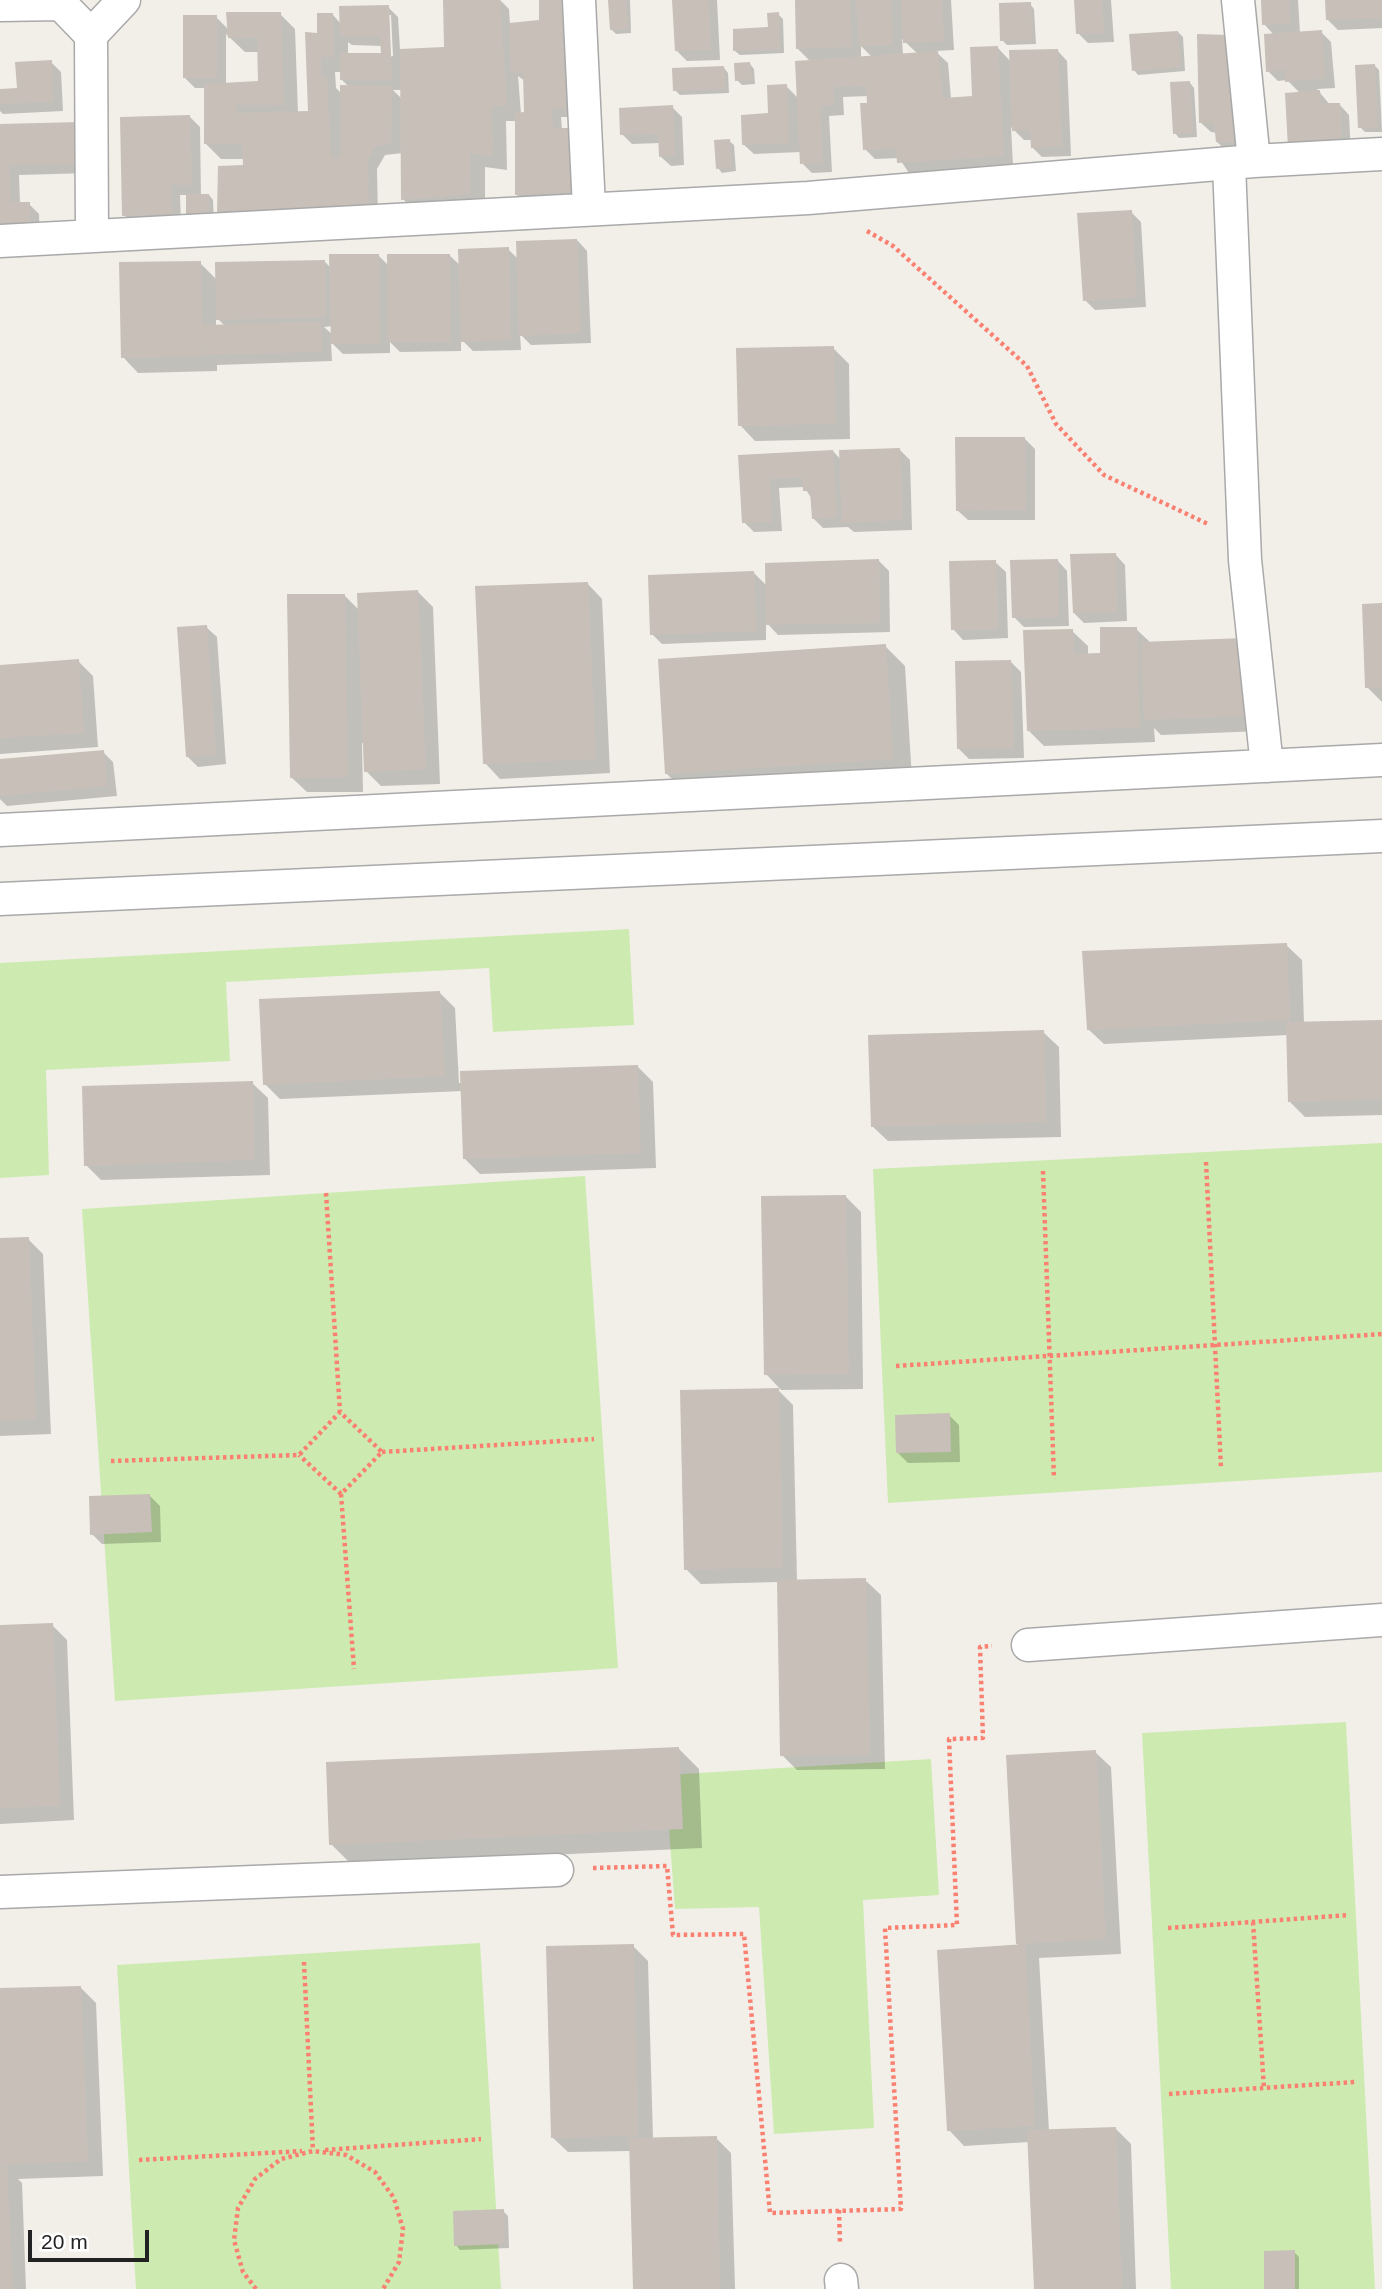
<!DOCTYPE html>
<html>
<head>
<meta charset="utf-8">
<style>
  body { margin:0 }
  #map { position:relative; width:1382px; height:2289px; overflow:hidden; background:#f2efe9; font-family:Arial,sans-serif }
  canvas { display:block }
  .scale { position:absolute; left:28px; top:2230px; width:121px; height:32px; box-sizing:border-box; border:4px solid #222; border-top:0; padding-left:9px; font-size:21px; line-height:24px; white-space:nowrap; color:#222; -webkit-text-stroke:5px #fff; paint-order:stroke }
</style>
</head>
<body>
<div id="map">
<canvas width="1382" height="2289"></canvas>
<div class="scale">20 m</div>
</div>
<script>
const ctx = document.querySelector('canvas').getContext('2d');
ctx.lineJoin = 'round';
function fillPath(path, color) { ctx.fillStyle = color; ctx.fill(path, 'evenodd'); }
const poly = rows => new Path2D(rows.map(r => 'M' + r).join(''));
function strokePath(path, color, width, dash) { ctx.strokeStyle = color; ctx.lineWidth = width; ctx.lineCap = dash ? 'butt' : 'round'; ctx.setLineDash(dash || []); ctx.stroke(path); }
fillPath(poly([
  [629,929,634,1025,493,1032,489,968,226,982,230,1061,46,1070,49,1175,0,1178,0,963],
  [1382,1143,1382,1472,888,1503,873,1169],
  [585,1176,618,1668,115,1701,82,1209],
  [1346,1722,1375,2289,1171,2289,1142,1733],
  [931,1759,939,1895,863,1900,874,2128,774,2134,759,1907,675,1909,665,1775],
  [480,1943,501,2289,136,2289,117,1965]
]), '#cdebb0');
fillPath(poly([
  [445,0,500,0,509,9,510,25,540,21,541,0,566,0,576,117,561,117,562,130,583,201,526,204,516,194,516,121,506,121,507,170,485,167,485,209,418,214,403,199,403,153,385,155,377,169,378,217,245,167,245,159,221,159,206,144,206,88,195,88,185,78,216,17,229,30,280,14,295,29,298,113,310,113,319,34,333,15,341,24,388,7,398,17,400,50,448,48],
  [388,15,391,15,393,56,389,57],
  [226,34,245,52,259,52,260,83,226,85],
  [348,42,352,45,382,46,383,55,348,55],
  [335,72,342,72,342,80,349,87,342,94,336,88],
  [518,76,525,81,526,114,521,114],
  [393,90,402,90,402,99],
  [610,0,630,0,631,33,616,34,611,29],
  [675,0,717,0,720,60,687,61,677,51],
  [796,0,951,0,954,50,935,51,948,63,951,99,974,97,998,48,1011,62,1057,50,1067,61,1071,156,1042,157,1032,147,1032,140,1024,140,1011,127,1013,165,909,173,899,158,875,159,865,149,868,96,843,97,844,115,829,116,832,172,812,173,802,163,801,152,754,154,743,144,770,115,786,86,798,98,811,62,798,49],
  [902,39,918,54,903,55],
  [861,46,872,57,861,58],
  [1076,0,1111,0,1114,42,1088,43,1078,33],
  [1263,0,1298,0,1300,33,1321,32,1331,42,1335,88,1317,89,1330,105,1339,104,1349,115,1351,155,1300,93,1287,80,1278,81,1268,71,1274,35,1264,24],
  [1327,0,1382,0,1382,28,1338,30,1328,20],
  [1030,4,1034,9,1036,44,1007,45,1002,40],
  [778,14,783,19,784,53,740,55,735,51,770,29],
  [1178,32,1183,37,1185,71,1138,75,1134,70],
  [1228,37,1244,151,1228,152,1217,142,1217,133,1211,132,1200,122],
  [51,62,61,72,63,111,3,114,0,111,0,91,18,90],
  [750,64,754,69,755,84,742,85,737,80],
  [1374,65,1379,70,1382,132,1365,132,1360,127],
  [724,68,728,73,729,93,680,95,675,90],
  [1190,83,1194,88,1197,137,1179,138,1175,133],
  [672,107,682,117,684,165,671,166,660,156,660,143,632,144,622,134],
  [190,117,200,127,201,195,209,195,213,200,214,224,188,195,180,195,181,224,134,225,124,215],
  [78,124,89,173,19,175,20,204,29,204,39,214,40,240,0,241,0,126],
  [729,141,734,145,736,171,722,173,718,168],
  [1131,212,1141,222,1146,307,1095,310,1085,300],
  [577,240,587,251,591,343,531,345,520,334,521,350,473,351,461,339,461,351,400,352,390,342,390,353,343,354,331,342,332,361,217,365,217,371,138,373,123,357,200,263,217,280,324,261,331,268,378,255,389,266,449,255,461,266,508,249,518,259],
  [216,317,225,326,216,326],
  [332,326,333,335,324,327],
  [833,348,849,364,850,439,755,441,740,425],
  [1024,438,1035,449,1035,520,968,520,957,510],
  [899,449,910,460,912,530,854,532,848,527,823,528,813,518,812,499,804,487,779,488,782,531,754,532,744,522,740,457,833,451,841,460],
  [1115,554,1125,565,1127,621,1084,623,1074,613],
  [1057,560,1067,571,1069,626,1024,627,1014,617],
  [879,561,889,571,890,632,778,635,766,622,766,640,662,644,652,634,754,573,767,586],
  [995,562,1006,572,1008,638,963,640,953,629],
  [587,583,602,599,610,773,500,779,485,763],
  [418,592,433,607,440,784,381,786,366,771,365,743,362,743,363,792,307,792,291,777,344,595,360,611],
  [1382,605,1382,702,1367,687],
  [206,627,217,637,226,764,198,767,188,757],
  [1136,629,1151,643,1242,639,1261,731,1161,735,1154,728,1155,742,1044,746,1028,730,1072,631,1088,646,1088,655,1102,655],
  [885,646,905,666,912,779,686,793,666,773],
  [78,661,93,676,98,747,0,754,0,666],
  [1011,662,1021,672,1024,758,969,759,959,749],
  [103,752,113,762,117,796,7,806,0,799,0,761],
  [1286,945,1302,960,1304,1023,1382,1021,1382,1115,1305,1117,1290,1102,1288,1035,1104,1044,1088,1029],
  [440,993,455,1008,459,1083,637,1066,653,1082,656,1168,480,1174,464,1158,462,1091,280,1099,265,1084],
  [1043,1032,1059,1047,1061,1137,888,1141,872,1126],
  [252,1083,268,1098,270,1175,101,1180,86,1165],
  [845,1196,861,1212,863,1389,778,1390,793,1405,797,1581,865,1580,881,1595,885,1769,797,1770,782,1755,778,1582,701,1584,686,1569,682,1392,781,1390,766,1374],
  [28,1239,43,1254,51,1434,0,1436,0,1240],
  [949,1415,959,1425,960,1462,908,1463,898,1453],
  [150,1496,160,1506,161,1542,102,1544,92,1534],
  [52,1625,67,1640,74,1820,0,1824,0,1627],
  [679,1749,699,1769,702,1848,351,1864,331,1844],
  [1095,1752,1111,1767,1121,1954,1039,1958,1049,2131,1116,2129,1131,2144,1136,2289,1035,2289,1029,2142,964,2146,949,2130,1018,1947,1008,1756],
  [633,1946,648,1961,653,2139,716,2138,731,2153,735,2289,634,2289,631,2151,568,2152,552,2137],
  [80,1987,96,2003,103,2176,18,2179,22,2183,26,2289,0,2289,0,1990],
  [503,2211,508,2216,509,2248,460,2250,456,2245],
  [1294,2252,1299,2257,1299,2289,1266,2289]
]), '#0003');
fillPath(poly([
  [443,0,500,0,507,106,491,106,493,156,470,153,471,194,401,200,400,49,444,47],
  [539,0,561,0,566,108,552,108,553,128,570,128,574,192,515,195,515,113,524,112,523,73,511,72,509,23,539,20],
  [608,0,626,0,628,29,610,30],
  [672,0,708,0,711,50,675,51],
  [795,0,850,0,852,47,796,49],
  [856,0,891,0,893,45,859,46],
  [901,0,942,0,944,41,903,43],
  [1074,0,1102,0,1104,33,1076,34],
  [1261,0,1289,0,1290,24,1262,25],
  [1325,0,1381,0,1382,18,1326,20],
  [1031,2,1032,40,1000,41,999,3],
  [389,5,392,80,340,80,340,53,381,53,380,37,340,36,339,6],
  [226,12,281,12,284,105,236,105,236,113,308,111,305,32,317,33,317,13,333,13,334,57,321,57,321,76,327,77,331,158,341,158,340,85,392,86,391,144,375,146,368,159,369,208,217,215,218,166,243,165,242,144,204,144,204,84,258,81,257,37,228,38],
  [779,12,780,49,733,51,733,29,768,27,767,13],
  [183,15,217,15,217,78,183,78],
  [1322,30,1325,78,1285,82,1285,70,1266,72,1264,34],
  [1178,31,1181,67,1132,71,1129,34],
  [1197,34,1229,35,1235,142,1216,142,1214,123,1199,123],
  [998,46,1004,156,897,163,896,148,863,150,860,103,867,103,866,86,833,87,834,105,820,106,823,163,800,164,795,61,938,51,943,98,972,96,970,47],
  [1058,49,1062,146,1031,148,1030,130,1012,131,1009,50],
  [52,60,53,102,0,104,0,89,17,88,15,62],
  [750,62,752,80,735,81,734,63],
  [1375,64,1378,128,1358,128,1355,65],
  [724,66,725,89,673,91,672,68],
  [1190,81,1193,133,1173,134,1170,82],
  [787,84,789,143,742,145,741,115,768,113,767,85],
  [1320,90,1321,103,1340,103,1342,145,1288,148,1285,93],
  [673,105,675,155,659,157,658,134,620,135,619,108],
  [190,115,192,185,171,185,172,214,122,216,120,117],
  [79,122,80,164,9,165,11,202,30,202,30,231,0,231,0,124],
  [730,139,732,167,716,169,714,140],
  [186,194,209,194,210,221,186,221],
  [1132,210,1137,297,1083,301,1077,213],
  [577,239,581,333,519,336,516,241],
  [509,247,511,340,461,342,458,249],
  [329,254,379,254,380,344,331,344],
  [387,254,450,254,451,342,388,342],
  [325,260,326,317,216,320,215,262],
  [201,261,202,325,321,322,322,352,204,355,202,343,203,356,121,358,119,262],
  [834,346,836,424,738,426,736,348],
  [955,437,1025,437,1026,510,956,511],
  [900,448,903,520,842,523,839,450],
  [833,450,837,518,812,519,810,491,803,491,802,477,770,479,772,522,742,523,738,455],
  [1116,553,1117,612,1073,613,1070,554],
  [879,559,880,623,766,625,765,563],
  [1058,559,1059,617,1012,618,1010,560],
  [996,560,998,629,951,630,949,561],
  [754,571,757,631,650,635,648,575],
  [588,582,596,759,483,764,475,586],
  [418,590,426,769,364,772,357,593],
  [287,594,345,594,348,777,290,778],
  [1382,603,1382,688,1365,688,1362,604],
  [207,625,216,755,186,757,177,627],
  [1100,627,1137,627,1140,728,1027,731,1023,630,1073,629,1074,654,1100,653],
  [1243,638,1246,716,1144,720,1141,642],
  [886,644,893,759,665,774,658,659],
  [79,659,84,733,0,738,0,665],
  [1011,660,1014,748,957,749,955,661],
  [104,750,107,786,0,796,0,759],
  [1287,943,1290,1020,1087,1030,1082,951],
  [440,991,445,1076,263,1085,259,999],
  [1382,1020,1382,1099,1288,1102,1286,1022],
  [1044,1030,1046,1122,871,1127,868,1035],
  [638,1065,641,1153,463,1159,460,1071],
  [253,1081,255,1160,84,1166,82,1086],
  [846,1195,849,1374,764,1375,761,1196],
  [29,1237,36,1419,0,1421,0,1238],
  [779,1388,783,1567,684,1570,680,1390],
  [950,1413,951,1452,896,1453,895,1415],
  [150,1494,152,1532,90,1535,89,1496],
  [866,1578,870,1755,780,1756,777,1580],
  [53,1623,60,1806,0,1808,0,1625],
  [679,1747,683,1829,329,1845,326,1762],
  [1096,1750,1106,1939,1016,1944,1006,1755],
  [634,1944,638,2136,551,2138,546,1946],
  [1025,1944,1035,2126,947,2131,937,1950],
  [81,1986,88,2161,0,2165,0,1988],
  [1116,2127,1122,2289,1034,2289,1027,2130],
  [717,2136,720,2289,633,2289,629,2138],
  [0,2166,7,2166,13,2289,0,2289],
  [504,2209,505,2244,454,2246,453,2211],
  [1295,2250,1295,2289,1264,2289,1264,2251]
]), '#c7bfb8');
const minor = poly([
  [579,0,589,208],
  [1238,0,1254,161],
  [0,5,61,4,91,35,124,0],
  [91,35,92,235],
  [1229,165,1245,560,1267,766],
  [0,241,808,198,1254,161,1382,154],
  [0,830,1382,760],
  [0,899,1382,836],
  [1028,1645,1382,1620],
  [0,1892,557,1870],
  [841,2280,842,2289]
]);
strokePath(minor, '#a9a9a9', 35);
strokePath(poly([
  [867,231,893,246,1027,366,1056,424,1104,475,1208,524],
  [1206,1162,1221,1468],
  [1043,1171,1054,1479],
  [326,1193,340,1412],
  [896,1366,1382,1334],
  [382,1452,594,1439],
  [111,1461,299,1455,340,1412,382,1452,341,1494,299,1455],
  [341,1494,354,1669],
  [593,1868,667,1866,673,1935,744,1934,770,2213,901,2209,885,1928,957,1925,949,1739,983,1738,980,1647,992,1646],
  [1253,1922,1264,2088],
  [1168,1928,1348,1915],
  [304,1962,313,2151],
  [1169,2094,1355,2082],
  [325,2150,481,2139],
  [139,2160,302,2151],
  [839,2210,840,2244],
  [256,2289,243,2272,234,2240,238,2208,255,2179,281,2159,313,2151,346,2155,375,2172,394,2198,403,2229,399,2262,383,2289]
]), '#fa8072', 4.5, [3.5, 3.5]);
strokePath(minor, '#fff', 32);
</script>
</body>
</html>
